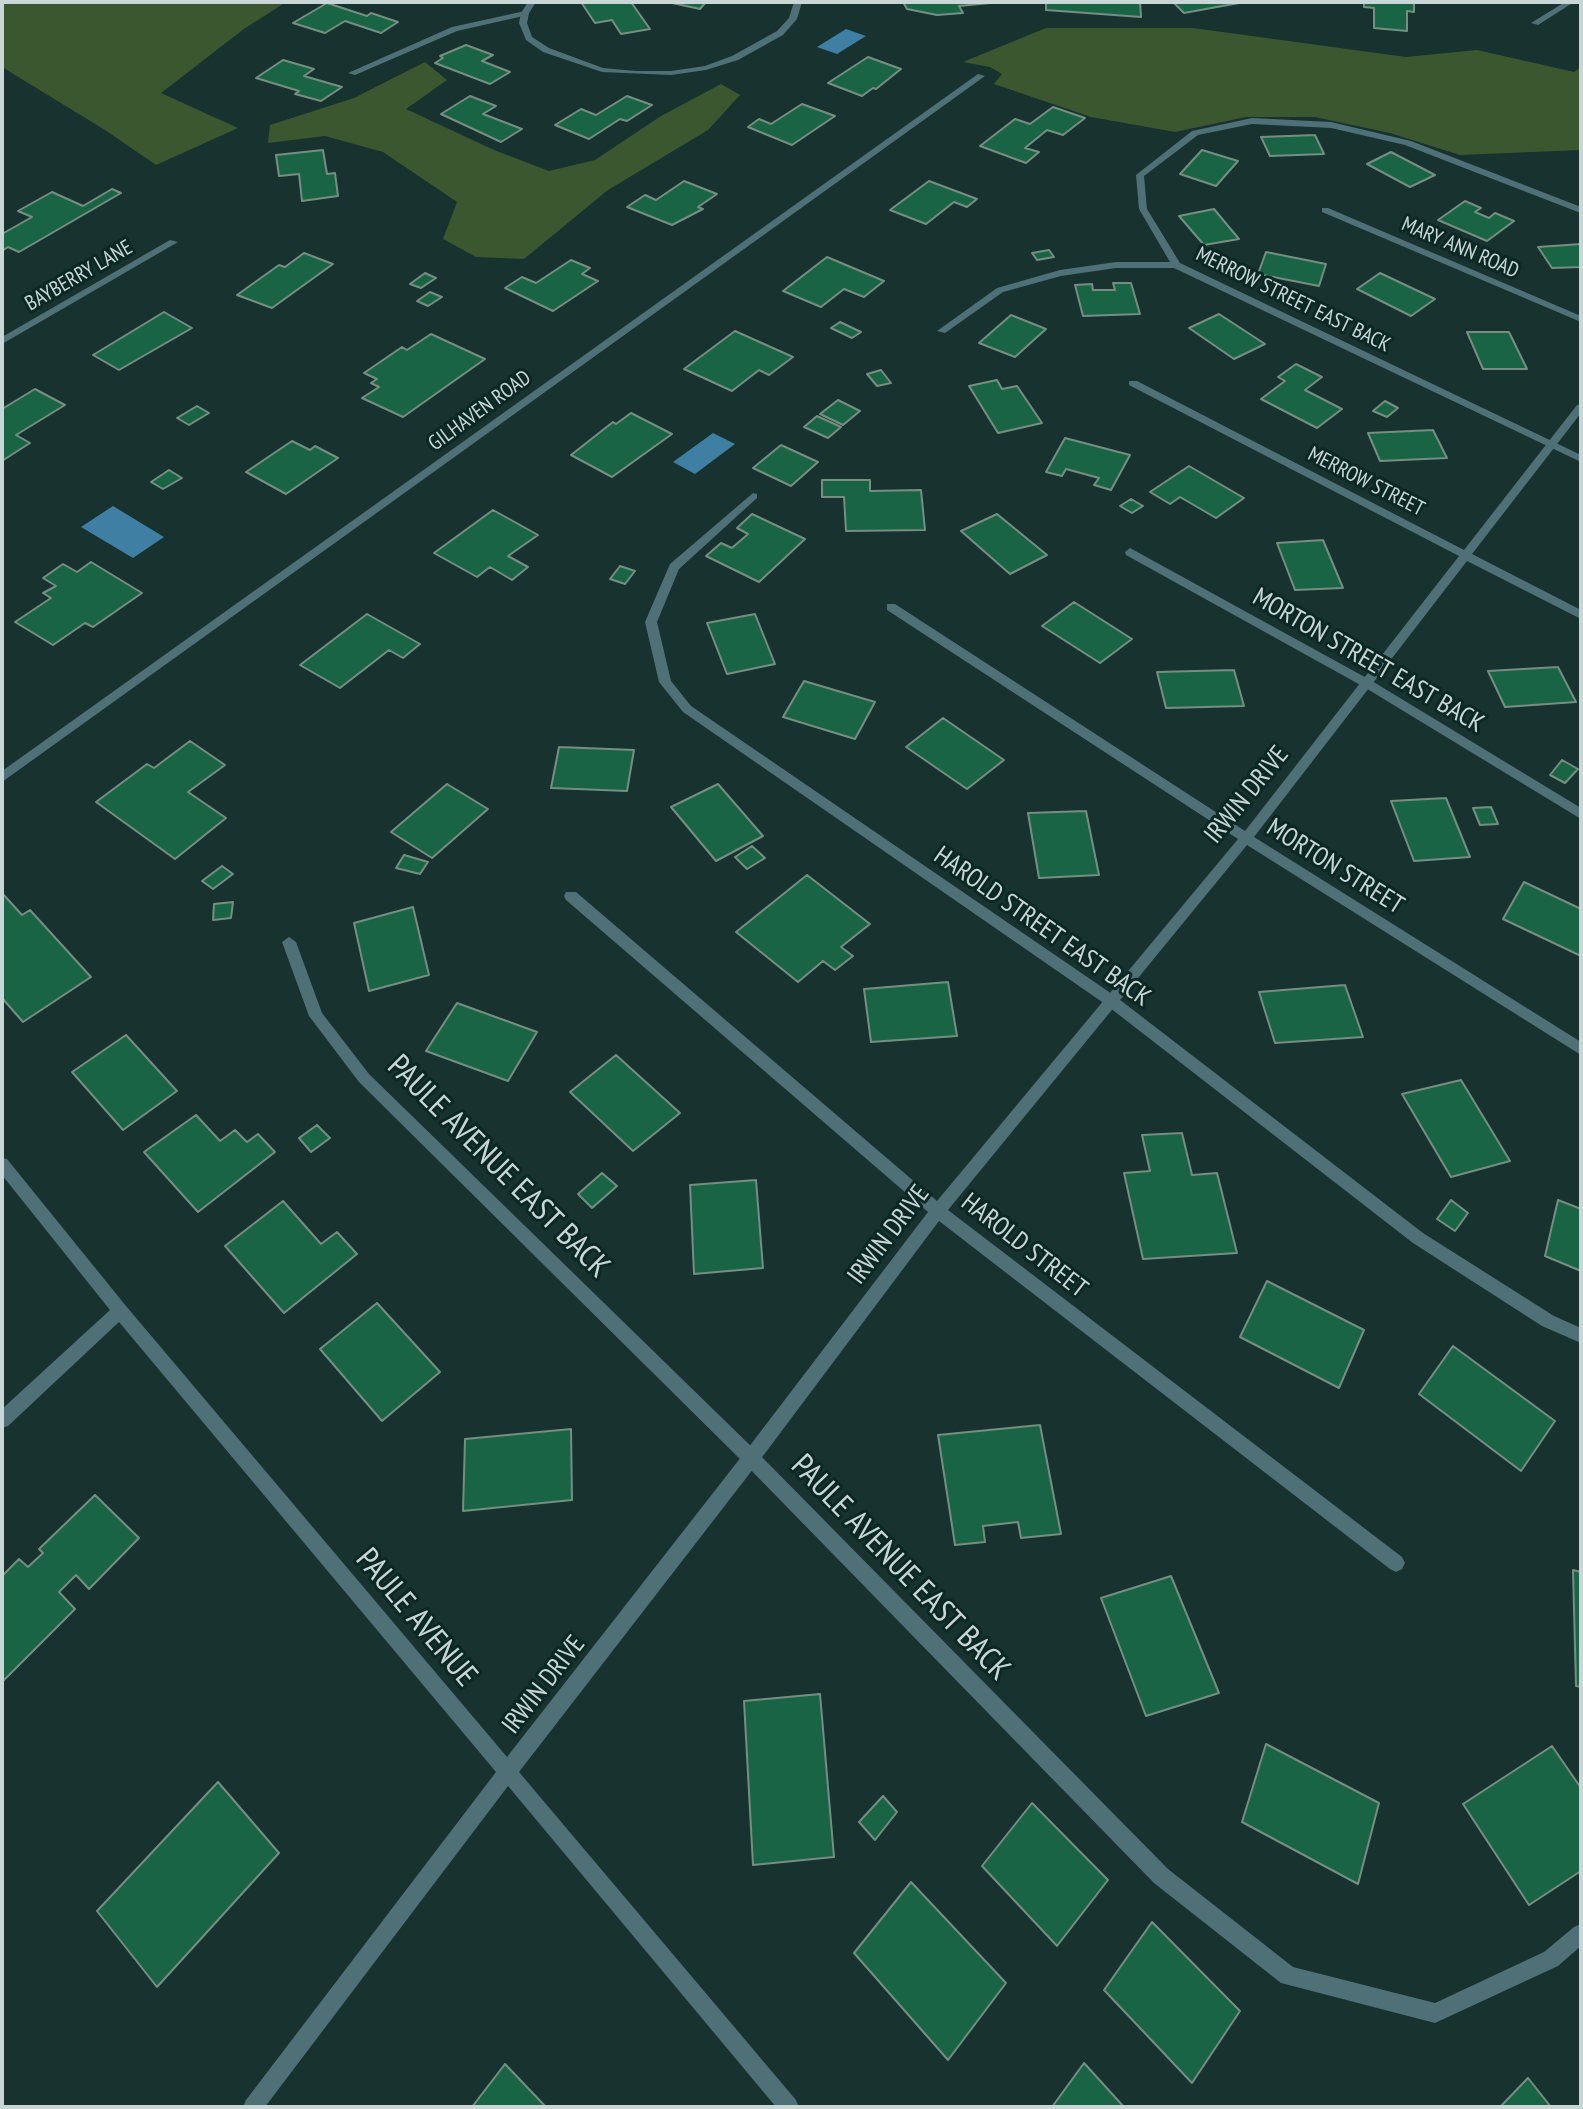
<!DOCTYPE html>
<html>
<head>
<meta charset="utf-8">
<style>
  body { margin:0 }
  #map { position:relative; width:1583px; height:2109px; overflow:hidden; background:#17322f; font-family:"PT Sans Narrow",sans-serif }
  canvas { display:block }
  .frame { position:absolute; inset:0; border:4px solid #c8d7d5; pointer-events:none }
</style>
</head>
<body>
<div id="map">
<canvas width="1583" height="2109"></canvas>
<div class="frame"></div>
</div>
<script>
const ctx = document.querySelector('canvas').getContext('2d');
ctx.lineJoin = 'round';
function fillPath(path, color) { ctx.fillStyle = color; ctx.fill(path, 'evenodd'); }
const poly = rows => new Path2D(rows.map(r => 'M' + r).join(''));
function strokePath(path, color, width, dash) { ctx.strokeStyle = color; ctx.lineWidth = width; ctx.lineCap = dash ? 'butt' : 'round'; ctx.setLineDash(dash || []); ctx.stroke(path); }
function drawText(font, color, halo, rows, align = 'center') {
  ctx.font = font + ' "PT Sans Narrow",sans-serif'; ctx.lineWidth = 6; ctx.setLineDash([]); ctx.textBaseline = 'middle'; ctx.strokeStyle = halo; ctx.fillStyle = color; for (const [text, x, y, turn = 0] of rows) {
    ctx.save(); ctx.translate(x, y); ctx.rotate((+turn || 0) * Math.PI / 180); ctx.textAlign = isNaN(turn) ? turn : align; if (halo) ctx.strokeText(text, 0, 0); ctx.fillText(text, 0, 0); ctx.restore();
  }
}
fillPath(poly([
  [2,2,286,2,244,29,161,93,238,128,156,165,105,130,2,67],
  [1046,28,1193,28,1406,57,1477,50,1574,72,1581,67,1581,150,1460,155,1390,133,1315,117,1246,117,1175,132,1091,117,994,84,1002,74,990,67,963,62],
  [425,62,447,80,406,109,494,150,549,171,595,160,661,116,721,84,740,95,708,130,608,190,524,259,476,257,443,239,457,202,383,152,325,136,268,143,270,125,354,98]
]), '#3b5730');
fillPath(poly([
  [846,29,866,36,837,54,817,47],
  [713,433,735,444,695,474,673,462],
  [113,506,164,537,133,558,81,527]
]), '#3f7fa4');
const building = poly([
  [581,2,631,2,650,29,621,34,612,20,595,23,581,2],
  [673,2,706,2,700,9,672,3,673,2],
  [903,2,990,2,990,3,959,6,963,13,937,15,907,9,903,2],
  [1046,2,1140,2,1141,17,1046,10,1046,2],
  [1173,2,1237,2,1239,3,1184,13,1173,2],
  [1364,2,1414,2,1414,12,1407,11,1407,31,1374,28,1374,8,1364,7,1364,2],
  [327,3,367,16,371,13,398,22,381,33,345,21,325,33,293,23,327,3],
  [466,45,493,55,482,61,510,72,490,84,435,63,443,58,440,56,466,45],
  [868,57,901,69,876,89,873,88,862,96,828,83,868,57],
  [283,60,314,69,304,76,342,87,321,101,295,94,299,91,256,78,283,60],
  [470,96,496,106,483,114,522,129,501,142,441,114,470,96],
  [627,96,652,105,627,121,620,119,589,139,555,125,581,109,596,115,627,96],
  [802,104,835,116,792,145,748,127,759,119,771,124,802,104],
  [1053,107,1085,118,1063,135,1047,130,1025,148,1039,152,1026,163,980,146,1015,119,1030,124,1053,107],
  [1315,135,1324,154,1270,156,1261,137,1315,135],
  [323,150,327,174,335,173,338,196,302,201,299,174,279,176,276,155,323,150],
  [1202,150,1238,161,1216,186,1180,174,1202,150],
  [1391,152,1435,175,1410,187,1367,164,1391,152],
  [684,181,717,194,698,207,703,209,672,225,627,207,645,195,656,200,684,181],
  [929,181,977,199,967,207,954,202,926,224,890,210,929,181],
  [112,189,121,193,19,252,8,247,2,251,2,234,32,217,18,211,52,192,83,206,112,189],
  [1465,201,1481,208,1475,212,1489,218,1495,213,1514,221,1487,241,1438,220,1465,201],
  [1214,209,1239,239,1204,245,1179,216,1214,209],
  [1581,244,1581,267,1552,268,1538,247,1581,244],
  [1049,250,1054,257,1037,260,1032,253,1049,250],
  [1266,252,1326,264,1319,286,1258,274,1266,252],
  [304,253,333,264,272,308,237,295,279,265,285,267,304,253],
  [827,257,884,281,864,297,844,289,821,307,783,291,827,257],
  [571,260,590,268,582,274,598,281,553,311,505,288,522,277,536,283,571,260],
  [425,273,436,278,421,288,410,284,425,273],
  [1380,273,1435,299,1411,316,1357,289,1380,273],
  [1113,283,1131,283,1140,314,1083,316,1075,285,1092,284,1093,290,1115,290,1113,283],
  [430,292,442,297,428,306,417,301,430,292],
  [164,312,192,328,119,370,93,355,164,312],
  [1219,314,1265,344,1234,359,1189,328,1219,314],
  [1011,315,1046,329,1015,357,979,343,1011,315],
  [840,322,861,332,852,338,831,328,840,322],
  [735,331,793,357,769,375,759,370,732,391,684,369,735,331],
  [1467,332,1509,332,1527,369,1483,369,1467,332],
  [431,334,485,359,403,417,362,398,379,387,371,383,377,379,364,373,402,347,407,350,431,334],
  [1296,364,1322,377,1305,390,1342,409,1317,428,1261,399,1285,381,1278,377,1296,364],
  [881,370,891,383,877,386,867,374,881,370],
  [997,380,1002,389,1017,386,1042,423,998,433,969,386,997,380],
  [35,389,65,405,16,435,30,443,2,461,2,409,35,389],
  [838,400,860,411,843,425,820,414,838,400],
  [1385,401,1398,408,1387,417,1373,411,1385,401],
  [197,406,209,413,189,425,177,418,197,406],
  [631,413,672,434,612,477,571,455,613,422,616,424,631,413],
  [817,416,841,427,828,438,804,427,817,416],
  [1433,430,1447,458,1380,461,1368,433,1433,430],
  [1065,438,1130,455,1111,490,1094,485,1099,478,1066,469,1062,476,1046,472,1065,438],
  [292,441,310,450,315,446,338,458,286,494,246,472,292,441],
  [781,445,818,462,791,486,753,468,781,445],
  [1189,466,1244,498,1216,518,1180,497,1170,504,1150,492,1189,466],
  [169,470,182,478,163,489,151,482,169,470],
  [822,480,870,480,870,491,921,490,925,530,846,531,844,497,822,497,822,480],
  [1131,499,1143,506,1132,513,1120,506,1131,499],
  [493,510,538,535,508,556,528,567,512,580,490,567,477,577,434,553,493,510],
  [752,514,805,539,759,582,706,556,721,543,732,548,748,534,737,528,752,514],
  [997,514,1047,555,1010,574,961,531,997,514],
  [1323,540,1343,588,1295,590,1277,543,1323,540],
  [91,562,142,593,93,627,85,623,53,645,15,622,51,598,43,593,56,586,43,578,63,564,77,572,91,562],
  [620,566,635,571,625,584,610,579,620,566],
  [1074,602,1132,639,1100,663,1042,626,1074,602],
  [367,614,420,644,403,658,389,650,340,688,300,665,367,614],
  [755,614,775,664,727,674,707,623,755,614],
  [1558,667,1576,702,1505,707,1488,671,1558,667],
  [1234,670,1244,706,1166,708,1157,672,1234,670],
  [804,681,875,702,855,739,783,717,804,681],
  [943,718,1004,760,967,789,906,747,943,718],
  [190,741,225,765,188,792,226,818,175,859,96,802,147,764,154,768,190,741],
  [559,747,634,750,627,791,551,788,559,747],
  [1562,760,1578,769,1565,783,1550,775,1562,760],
  [447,784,488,809,432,858,391,832,447,784],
  [718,784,763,836,716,861,671,807,718,784],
  [1446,798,1470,857,1414,861,1391,801,1446,798],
  [1491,807,1498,824,1480,825,1473,808,1491,807],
  [1086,811,1099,875,1039,878,1028,813,1086,811],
  [752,846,765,858,747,869,735,857,752,846],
  [404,855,428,862,420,874,396,868,404,855],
  [222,866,233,874,213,889,202,881,222,866],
  [807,875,870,924,841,947,853,956,835,970,823,961,798,982,736,932,807,875],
  [1524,882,1581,909,1581,956,1503,919,1524,882],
  [2,893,22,915,30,910,91,977,23,1022,2,998,2,893],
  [233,902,231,918,213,920,214,904,233,902],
  [413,907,429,975,369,991,354,923,413,907],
  [948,982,957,1036,871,1042,864,989,948,982],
  [1345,985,1363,1037,1275,1043,1259,992,1345,985],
  [457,1003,537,1032,508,1081,426,1051,457,1003],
  [126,1035,177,1091,123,1130,72,1072,126,1035],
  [616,1055,680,1113,633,1151,570,1092,616,1055],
  [1461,1080,1510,1161,1451,1177,1402,1094,1461,1080],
  [196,1115,220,1141,235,1130,247,1142,258,1134,275,1152,198,1212,144,1152,196,1115],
  [317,1125,330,1138,311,1152,299,1138,317,1125],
  [1182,1133,1192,1175,1217,1173,1237,1253,1143,1259,1124,1173,1150,1171,1142,1135,1182,1133],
  [602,1173,617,1186,592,1208,578,1194,602,1173],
  [756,1180,763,1268,694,1274,690,1185,756,1180],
  [1451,1200,1468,1213,1455,1231,1437,1219,1451,1200],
  [1558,1200,1581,1209,1581,1271,1545,1256,1558,1200],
  [283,1201,321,1244,337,1232,357,1254,284,1313,225,1246,283,1201],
  [1267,1281,1364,1330,1339,1388,1240,1337,1267,1281],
  [377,1303,440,1372,382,1421,320,1349,377,1303],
  [1453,1346,1555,1421,1521,1471,1419,1394,1453,1346],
  [1040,1425,1061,1534,1021,1538,1018,1522,983,1526,985,1542,955,1545,938,1435,1040,1425],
  [571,1429,572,1500,463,1511,465,1439,571,1429],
  [95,1495,139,1538,89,1589,76,1575,59,1592,75,1609,2,1682,2,1576,19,1559,28,1567,43,1553,39,1549,95,1495],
  [1573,1570,1581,1572,1581,1687,1576,1686,1573,1570],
  [1171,1576,1219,1693,1146,1716,1101,1598,1171,1576],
  [820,1694,834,1857,753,1865,744,1701,820,1694],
  [1266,1744,1379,1803,1358,1884,1242,1822,1266,1744],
  [1552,1746,1581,1788,1581,1871,1529,1905,1463,1804,1552,1746],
  [218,1782,279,1853,157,1987,97,1911,218,1782],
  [883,1796,897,1812,875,1840,859,1822,883,1796],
  [1032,1803,1108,1880,1057,1946,982,1866,1032,1803],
  [911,1882,1006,1983,948,2060,854,1953,911,1882],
  [1152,1922,1240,2011,1192,2083,1104,1990,1152,1922],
  [1084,2063,1124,2107,1052,2107,1084,2063],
  [505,2064,546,2107,472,2107,505,2064],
  [1528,2078,1551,2107,1500,2107,1528,2078]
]);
fillPath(building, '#1a6446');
strokePath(building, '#768e81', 2);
fillPath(poly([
  [525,11,529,13,528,15,457,31,355,75,348,73,452,27,525,11],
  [1252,118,1331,122,1411,141,1581,207,1581,213,1578,212,1405,145,1331,128,1252,124,1198,135,1144,176,1147,209,1180,263,1581,455,1581,462,1174,268,1116,268,1061,276,1003,292,945,333,937,331,997,288,1060,270,1116,262,1170,262,1139,209,1136,175,1192,131,1252,118],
  [753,493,757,494,757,498,679,569,657,622,671,681,691,706,1115,996,1423,1233,1554,1316,1581,1328,1581,1343,1542,1326,1413,1243,1105,1004,683,712,659,682,645,622,670,564,753,493],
  [1130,548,1372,681,1581,808,1581,819,1364,687,1126,555,1125,552,1130,548],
  [289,937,296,942,322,1013,369,1074,757,1452,1168,1869,1293,1967,1435,2003,1544,1952,1574,1927,1581,1924,1581,1946,1558,1966,1435,2023,1281,1983,1154,1883,745,1464,359,1082,309,1016,282,942,289,937]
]), '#507077');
fillPath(poly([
  [528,2,536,2,529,13,527,23,532,37,549,48,603,68,636,71,671,71,705,66,732,56,777,31,789,18,794,2,802,2,797,19,783,35,738,60,706,70,671,75,602,72,543,52,526,40,519,23,521,13,528,2],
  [1565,2,1574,2,1538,25,1531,23,1565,2],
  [978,74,985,76,2,782,2,771,978,74],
  [1322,208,1328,208,1581,316,1581,322,1322,212,1322,208],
  [170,240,178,242,2,344,2,337,170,240],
  [1129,381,1137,381,1464,550,1577,405,1581,404,1581,413,1472,554,1581,610,1581,619,1467,561,1254,837,1581,1042,1581,1055,1247,845,948,1210,1402,1557,1405,1563,1402,1569,1396,1572,1390,1569,939,1221,757,1464,519,1772,796,2100,799,2107,776,2107,508,1786,265,2107,243,2107,246,2100,496,1772,119,1322,8,1426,2,1428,2,1409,110,1310,2,1175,2,1158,7,1159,126,1306,507,1757,745,1452,928,1212,566,900,564,896,566,892,576,892,937,1201,1238,839,887,610,887,604,895,604,1245,831,1459,556,1129,385,1129,381]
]), '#507077');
drawText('21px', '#c8d7d5', '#0c2825', [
  ["MARY ANN ROAD",1460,248,23],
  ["BAYBERRY LANE",79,276,-30],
  ["MERROW STREET EAST BACK",1293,300,26],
  ["GILHAVEN ROAD",480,411,-36],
  ["MERROW STREET",1366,482,27]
]);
drawText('26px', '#c8d7d5', '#0c2825', [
  ["MORTON STREET EAST BACK",1368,661,30],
  ["IRWIN DRIVE",1247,795,-51],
  ["MORTON STREET",1335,867,32],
  ["HAROLD STREET EAST BACK",1042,927,35],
  ["IRWIN DRIVE",889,1235,-53],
  ["HAROLD STREET",1024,1246,38],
  ["IRWIN DRIVE",544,1685,-52]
]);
drawText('32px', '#c8d7d5', '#0c2825', [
  ["PAULE AVENUE EAST BACK",498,1167,45],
  ["PAULE AVENUE EAST BACK",900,1568,46],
  ["PAULE AVENUE",416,1618,50]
]);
</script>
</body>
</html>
